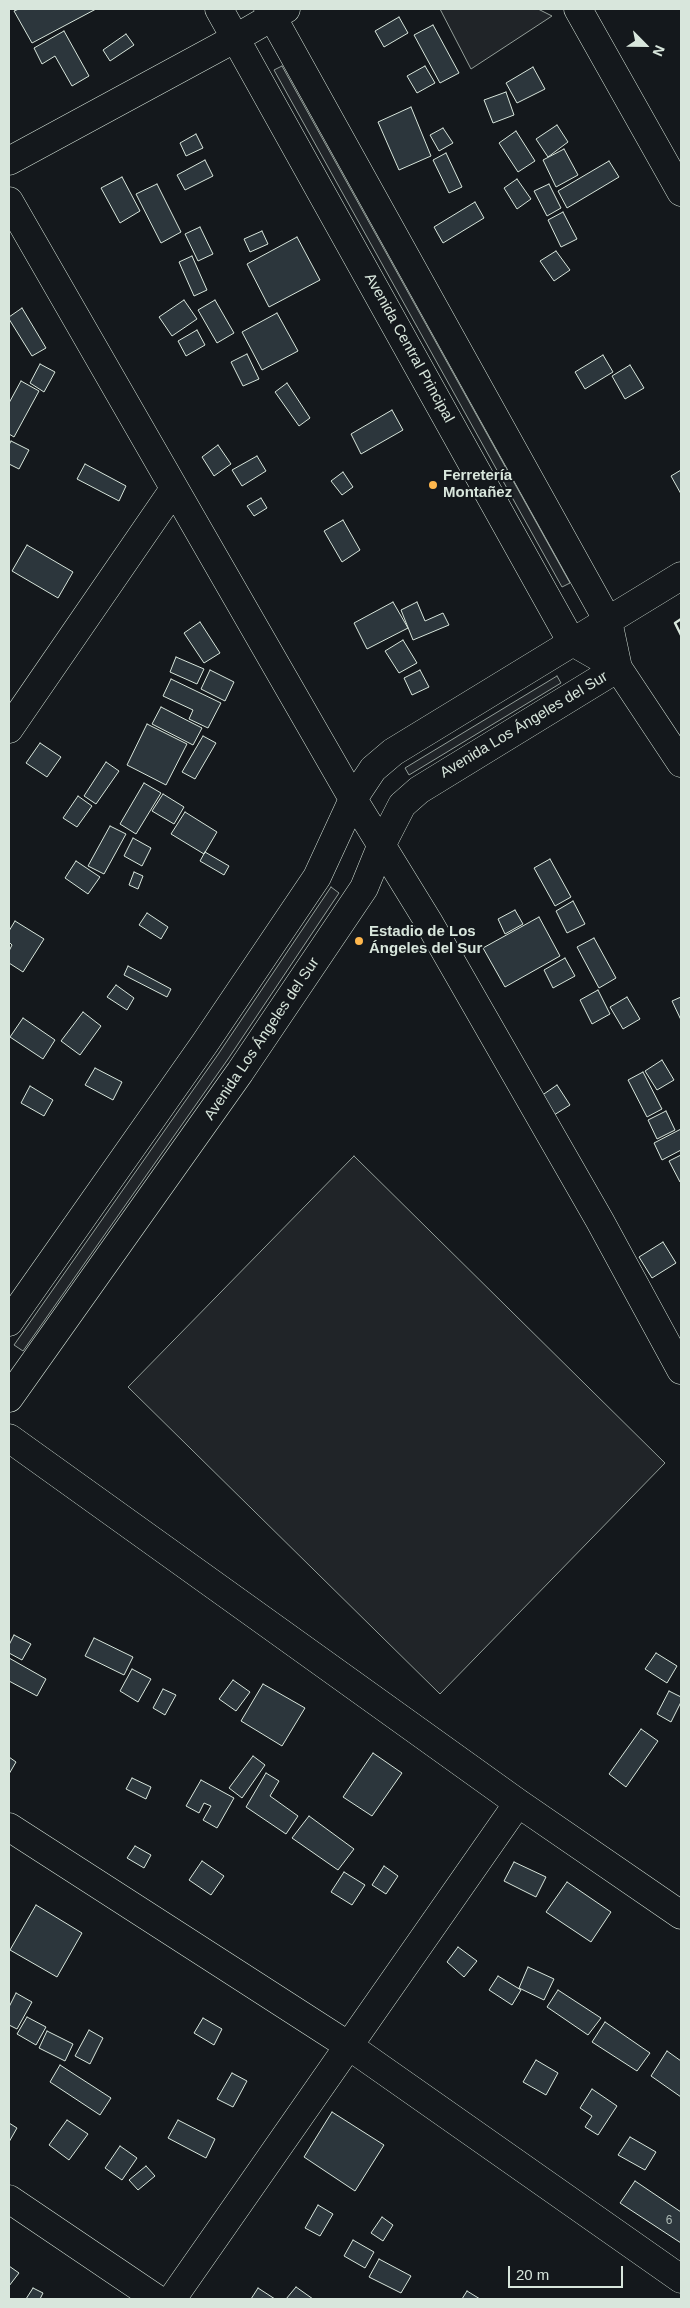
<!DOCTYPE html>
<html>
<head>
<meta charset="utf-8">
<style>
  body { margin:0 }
  #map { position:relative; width:690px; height:2308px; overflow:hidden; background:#14181c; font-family:Arial,sans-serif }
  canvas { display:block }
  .frame { position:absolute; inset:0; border:10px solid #d8e6dc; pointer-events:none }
  .north { position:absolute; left:620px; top:20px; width:50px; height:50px; -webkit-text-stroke:4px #14181c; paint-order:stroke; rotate:113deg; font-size:14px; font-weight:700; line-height:20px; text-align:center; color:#d8e6dc }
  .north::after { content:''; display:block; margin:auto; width:18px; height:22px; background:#d8e6dc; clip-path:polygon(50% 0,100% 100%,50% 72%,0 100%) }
  .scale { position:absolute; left:508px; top:2266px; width:115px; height:22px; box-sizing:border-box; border:2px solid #d8e6dc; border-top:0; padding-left:6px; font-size:15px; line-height:18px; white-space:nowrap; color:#d8e6dc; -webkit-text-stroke:4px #14181c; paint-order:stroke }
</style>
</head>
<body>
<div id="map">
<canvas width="690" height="2308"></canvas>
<div class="frame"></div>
<div class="north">N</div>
<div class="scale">20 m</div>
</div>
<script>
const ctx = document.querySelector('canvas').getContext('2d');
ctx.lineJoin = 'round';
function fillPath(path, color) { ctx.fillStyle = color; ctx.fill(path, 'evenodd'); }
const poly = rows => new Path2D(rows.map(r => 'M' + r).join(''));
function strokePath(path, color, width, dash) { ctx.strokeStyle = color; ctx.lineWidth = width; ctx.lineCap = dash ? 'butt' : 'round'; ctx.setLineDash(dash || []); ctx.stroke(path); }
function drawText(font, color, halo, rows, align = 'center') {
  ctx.font = font + ' Arial,sans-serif'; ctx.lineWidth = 4; ctx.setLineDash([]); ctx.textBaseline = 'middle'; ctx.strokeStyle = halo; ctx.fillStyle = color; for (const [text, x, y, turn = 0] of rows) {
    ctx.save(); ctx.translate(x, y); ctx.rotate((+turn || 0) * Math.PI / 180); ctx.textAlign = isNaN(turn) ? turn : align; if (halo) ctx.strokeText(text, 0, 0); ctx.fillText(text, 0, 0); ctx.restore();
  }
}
const green = poly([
  [440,9,538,9,552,16,471,69,440,9],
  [282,66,570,583,562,587,274,70,282,66],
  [557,676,561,683,409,775,405,768,557,676],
  [331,887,339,893,228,1059,23,1351,14,1345,219,1053,331,887],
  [354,1156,665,1463,440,1694,128,1387,354,1156]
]);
fillPath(green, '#202428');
strokePath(green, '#939e99', 1);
const building = poly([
  [19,9,96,9,32,43,14,11,19,9],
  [399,17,408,33,384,47,375,31,399,17],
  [433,25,459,73,440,83,414,35,433,25],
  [64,31,89,76,72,86,55,56,42,64,34,48,64,31],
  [126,34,134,45,110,61,103,50,126,34],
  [425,66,435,83,417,93,407,76,425,66],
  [533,67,545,89,517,103,506,83,533,67],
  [506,92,514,115,493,123,484,100,506,92],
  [411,107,431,156,399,170,378,122,411,107],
  [557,125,568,142,548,157,536,139,557,125],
  [443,128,453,143,439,151,430,135,443,128],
  [516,131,535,161,518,172,499,143,516,131],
  [196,134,203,148,186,156,180,143,196,134],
  [564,149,578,175,556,187,543,160,564,149],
  [446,153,462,187,449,193,433,160,446,153],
  [205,160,213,176,185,190,177,175,205,160],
  [609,161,619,177,567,208,558,191,609,161],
  [122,177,140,211,120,223,101,188,122,177],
  [517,179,531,199,517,209,504,188,517,179],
  [157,184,181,232,161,243,136,194,157,184],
  [549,184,561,208,547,216,534,191,549,184],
  [475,202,484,218,443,243,434,227,475,202],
  [563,212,577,239,561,247,548,220,563,212],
  [200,227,213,254,198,261,185,234,200,227],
  [262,231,268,244,250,252,244,239,262,231],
  [297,237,320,280,269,307,247,264,297,237],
  [556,251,570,270,554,281,540,261,556,251],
  [192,256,207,290,194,296,179,262,192,256],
  [184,300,197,319,172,336,159,317,184,300],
  [215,300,234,333,217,343,198,310,215,300],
  [22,308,46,348,32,356,9,319,9,317,22,308],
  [277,313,298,351,262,370,242,332,277,313],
  [197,330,205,345,186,356,178,341,197,330],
  [247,354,259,379,243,386,231,362,247,354],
  [603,355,613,372,585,389,575,372,603,355],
  [40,364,55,372,44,392,30,383,40,364],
  [630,365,644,388,625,399,612,376,630,365],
  [21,381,39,391,14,437,9,434,9,403,21,381],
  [287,383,310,418,299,426,275,392,287,383],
  [392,410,403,430,361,454,351,434,392,410],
  [11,441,29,450,19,469,9,464,9,445,11,441],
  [218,445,231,464,214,476,202,457,218,445],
  [257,456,266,471,242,486,232,470,257,456],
  [85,464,126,486,119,501,77,479,85,464],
  [681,470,681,494,671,476,681,470],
  [343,472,353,487,342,495,331,481,343,472],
  [261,498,267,508,254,516,247,506,261,498],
  [343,520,360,550,342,562,324,531,343,520],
  [27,545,73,572,58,598,12,571,27,545],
  [393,602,408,628,367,649,354,623,393,602],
  [417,602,425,621,443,613,449,625,413,640,401,610,417,602],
  [200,622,220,653,204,663,184,633,200,622],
  [403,640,417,663,399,673,385,651,403,640],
  [176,657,204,669,197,684,170,672,176,657],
  [210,670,234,682,225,701,201,689,210,670],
  [420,670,429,687,412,695,404,678,420,670],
  [171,679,221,703,208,728,189,719,193,710,163,696,171,679],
  [161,707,202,728,193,745,152,724,161,707],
  [147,724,187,744,166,785,127,765,147,724],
  [203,736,216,743,195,779,182,772,203,736],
  [40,743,61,757,47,777,26,763,40,743],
  [106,762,119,771,96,804,84,796,106,762],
  [144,783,161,793,136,834,120,824,144,783],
  [163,794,184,807,174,824,152,811,163,794],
  [78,796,92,806,77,827,63,818,78,796],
  [185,812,217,832,204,854,171,834,185,812],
  [110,826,126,834,104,874,88,866,110,826],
  [133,838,151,848,142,866,124,856,133,838],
  [205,852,229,866,224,875,200,861,205,852],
  [550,859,571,897,555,906,534,868,550,859],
  [76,861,100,877,88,894,65,878,76,861],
  [134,872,143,876,138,889,129,885,134,872],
  [573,901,585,924,567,933,556,911,573,901],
  [515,910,523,924,505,934,498,919,515,910],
  [147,913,168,927,161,939,139,925,147,913],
  [539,917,560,956,505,987,483,948,539,917],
  [15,921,44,939,23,972,9,963,9,951,12,945,9,942,9,931,15,921],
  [594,938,616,978,599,988,577,947,594,938],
  [565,958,575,976,553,988,544,970,565,958],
  [128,966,171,989,167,997,124,975,128,966],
  [116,985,134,998,127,1010,107,997,116,985],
  [598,990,610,1014,592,1024,580,1000,598,990],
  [627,997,640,1019,623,1029,610,1007,627,997],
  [681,997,681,1020,672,1001,681,997],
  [83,1012,101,1026,80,1055,61,1041,83,1012],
  [23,1018,55,1040,43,1059,10,1037,23,1018],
  [662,1060,674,1080,657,1090,645,1071,662,1060],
  [95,1068,122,1082,113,1100,85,1085,95,1068],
  [643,1072,662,1109,647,1117,628,1080,643,1072],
  [557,1085,570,1105,554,1115,541,1096,557,1085],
  [30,1086,53,1100,44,1116,21,1103,30,1086],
  [666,1111,675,1130,657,1139,648,1120,666,1111],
  [681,1129,681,1150,662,1160,654,1143,681,1129],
  [681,1155,681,1181,680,1182,669,1161,681,1155],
  [663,1242,676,1263,652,1278,639,1257,663,1242],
  [14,1635,31,1644,22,1660,9,1653,9,1645,14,1635],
  [94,1638,133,1657,124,1675,85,1656,94,1638],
  [656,1653,677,1666,667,1683,645,1669,656,1653],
  [9,1658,46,1679,37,1696,9,1681,9,1658],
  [132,1669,151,1679,138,1702,120,1691,132,1669],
  [233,1680,250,1692,236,1711,219,1699,233,1680],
  [263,1684,305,1708,282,1746,241,1721,263,1684],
  [163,1689,176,1695,165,1715,153,1708,163,1689],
  [669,1691,681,1697,681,1702,671,1722,657,1714,669,1691],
  [641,1729,658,1741,626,1787,609,1774,641,1729],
  [373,1753,402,1773,372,1816,343,1797,373,1753],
  [253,1756,265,1765,242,1798,229,1788,253,1756],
  [9,1757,16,1762,9,1774,9,1757],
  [266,1773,279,1781,270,1796,298,1816,286,1834,246,1807,266,1773],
  [132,1778,151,1787,146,1799,126,1789,132,1778],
  [201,1780,234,1798,217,1828,203,1820,211,1806,204,1803,199,1813,186,1806,201,1780],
  [309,1816,354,1849,338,1870,292,1838,309,1816],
  [135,1846,151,1855,144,1868,127,1858,135,1846],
  [202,1861,224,1876,211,1895,189,1880,202,1861],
  [514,1862,546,1877,536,1897,504,1881,514,1862],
  [384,1866,398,1876,386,1894,372,1885,384,1866],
  [344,1872,365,1885,352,1905,331,1892,344,1872],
  [567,1882,611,1912,591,1942,546,1912,567,1882],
  [36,1905,82,1933,57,1977,10,1950,36,1905],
  [458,1947,477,1961,464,1977,447,1962,458,1947],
  [528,1967,554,1979,544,2000,519,1988,528,1967],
  [498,1976,521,1990,512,2005,489,1990,498,1976],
  [558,1990,601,2018,588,2035,547,2007,558,1990],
  [16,1993,32,2002,17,2029,9,2025,9,2007,16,1993],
  [27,2017,46,2027,36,2045,17,2034,27,2017],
  [203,2018,222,2029,214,2045,194,2033,203,2018],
  [605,2022,650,2053,637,2071,592,2042,605,2022],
  [89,2030,103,2038,90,2064,75,2056,89,2030],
  [47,2031,73,2044,65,2061,39,2048,47,2031],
  [667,2051,681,2061,681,2097,651,2076,667,2051],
  [536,2060,558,2073,546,2095,523,2082,536,2060],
  [60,2065,111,2098,100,2115,50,2082,60,2065],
  [232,2073,247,2081,233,2107,217,2099,232,2073],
  [592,2089,617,2106,598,2135,585,2127,592,2116,580,2108,592,2089],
  [332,2112,384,2145,355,2191,304,2157,332,2112],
  [67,2120,88,2134,69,2160,49,2145,67,2120],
  [178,2120,215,2139,206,2158,168,2138,178,2120],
  [9,2123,17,2128,9,2142,9,2123],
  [630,2137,656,2152,645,2170,618,2155,630,2137],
  [120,2146,137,2158,122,2180,105,2168,120,2146],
  [146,2166,155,2176,138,2190,129,2180,146,2166],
  [635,2181,681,2212,681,2243,620,2203,635,2181],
  [318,2205,333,2214,320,2236,305,2228,318,2205],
  [382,2217,393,2225,383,2241,371,2233,382,2217],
  [353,2240,374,2252,365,2268,344,2256,353,2240],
  [379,2259,411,2276,401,2293,369,2277,379,2259],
  [9,2266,19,2273,9,2286,9,2266],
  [296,2287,313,2299,286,2299,296,2287],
  [33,2288,43,2293,40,2299,26,2299,33,2288],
  [258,2288,275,2299,251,2299,258,2288],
  [467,2291,480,2299,462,2299,467,2291]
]);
fillPath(building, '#2c363c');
strokePath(building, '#d8e6dc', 1);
const minor = poly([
  [219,9,571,641,618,668,681,763],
  [578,9,681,192],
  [9,161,236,38,286,9],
  [9,201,353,799,428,921,600,1221,681,1370],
  [9,729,174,489],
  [9,1322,205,1043,317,877,353,799,373,769,393,752,681,576],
  [9,1398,240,1072,364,888,382,844,402,805,419,790,618,668,608,621,268,9],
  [9,1438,518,1803,681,1915],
  [9,1827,349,2046,681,2279],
  [9,2199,157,2299],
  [172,2299,518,1803]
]);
strokePath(minor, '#d8e6dc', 29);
strokePath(minor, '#14181c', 28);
strokePath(poly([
  [681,619,675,623,681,635]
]), '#d8e6dc', 2.5);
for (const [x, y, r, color] of [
  [433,485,5,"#ffb74d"],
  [359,941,5,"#ffb74d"]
]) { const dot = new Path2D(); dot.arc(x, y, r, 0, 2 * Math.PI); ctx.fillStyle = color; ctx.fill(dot); strokePath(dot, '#14181c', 2); }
drawText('12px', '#adbab4', null, [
  ["6",669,2221]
]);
drawText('15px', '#d8e6dc', '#14181c', [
  ["Avenida Central Principal",409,348,61],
  ["Avenida Los Ángeles del Sur",524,725,-31],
  ["Avenida Los Ángeles del Sur",262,1039,-56]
]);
drawText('bold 15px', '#d8e6dc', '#14181c', [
  ["Ferretería",443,476],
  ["Montañez",443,493],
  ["Estadio de Los",369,932],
  ["Ángeles del Sur",369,949]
], 'left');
</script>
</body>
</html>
